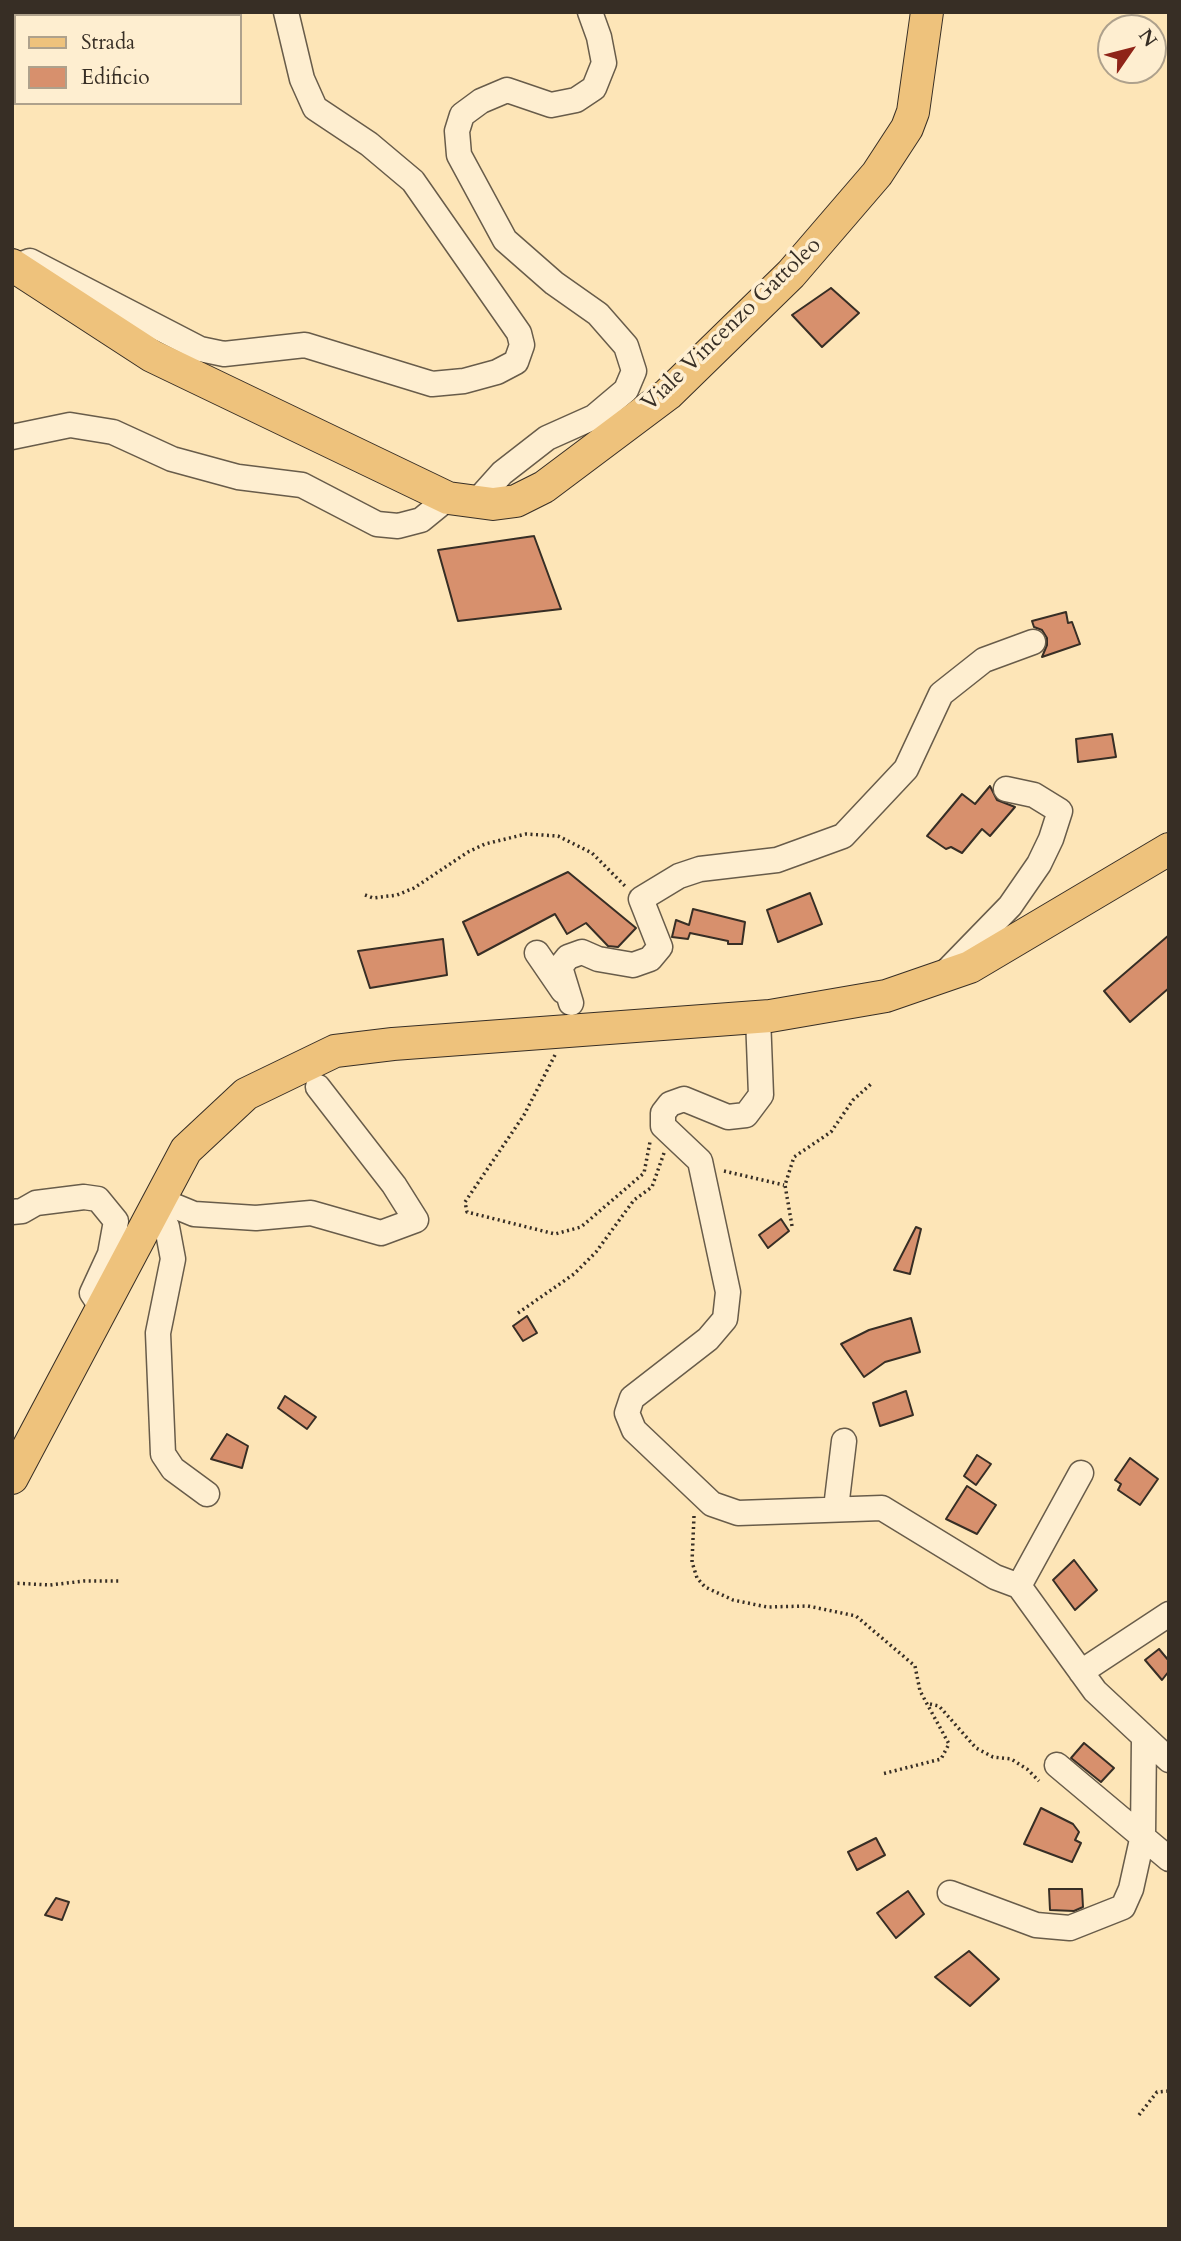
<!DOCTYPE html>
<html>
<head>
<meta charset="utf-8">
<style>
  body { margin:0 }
  #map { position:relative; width:1181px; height:2241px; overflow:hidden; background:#fde5b7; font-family:Cardo,serif }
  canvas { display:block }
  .frame { position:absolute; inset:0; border:14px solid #372e25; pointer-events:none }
  .legend { position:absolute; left:14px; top:14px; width:228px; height:91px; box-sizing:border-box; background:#feeed0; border:2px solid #aea18c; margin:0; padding:9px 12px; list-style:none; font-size:21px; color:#372e25 }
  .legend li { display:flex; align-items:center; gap:14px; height:35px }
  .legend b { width:35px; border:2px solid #aea18c }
  .north { position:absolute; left:1097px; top:14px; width:70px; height:70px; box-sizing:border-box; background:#feeed0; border:2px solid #aea18c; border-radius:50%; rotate:55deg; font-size:19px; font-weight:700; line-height:28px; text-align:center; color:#372e25 }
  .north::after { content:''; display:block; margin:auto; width:24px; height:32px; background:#8f2418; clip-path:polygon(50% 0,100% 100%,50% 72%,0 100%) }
</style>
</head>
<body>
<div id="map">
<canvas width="1181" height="2241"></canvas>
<div class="frame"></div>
<ul class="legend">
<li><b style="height:9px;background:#eec27c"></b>Strada</li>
<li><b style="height:19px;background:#d7906d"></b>Edificio</li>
</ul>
<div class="north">N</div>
</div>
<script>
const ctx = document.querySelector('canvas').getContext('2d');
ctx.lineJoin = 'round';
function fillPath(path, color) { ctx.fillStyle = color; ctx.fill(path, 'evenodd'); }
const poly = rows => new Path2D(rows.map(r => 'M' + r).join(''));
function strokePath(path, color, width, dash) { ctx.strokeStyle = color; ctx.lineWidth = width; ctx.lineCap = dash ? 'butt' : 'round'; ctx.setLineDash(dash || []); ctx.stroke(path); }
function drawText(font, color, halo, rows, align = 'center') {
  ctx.font = font + ' Cardo,serif'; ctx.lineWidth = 7; ctx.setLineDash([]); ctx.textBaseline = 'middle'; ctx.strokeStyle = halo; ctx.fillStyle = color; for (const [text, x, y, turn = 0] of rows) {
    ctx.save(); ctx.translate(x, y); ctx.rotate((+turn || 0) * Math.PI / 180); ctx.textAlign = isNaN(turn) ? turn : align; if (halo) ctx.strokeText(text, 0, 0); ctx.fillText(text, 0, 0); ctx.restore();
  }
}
const building = poly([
  [831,288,859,313,822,347,792,315,831,288],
  [534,536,561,609,458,621,438,550,534,536],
  [1066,612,1068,623,1072,622,1080,644,1042,657,1047,645,1047,638,1042,630,1034,627,1032,621,1066,612],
  [1112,734,1116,757,1078,762,1076,739,1112,734],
  [990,786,997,800,1015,807,990,836,982,829,962,853,951,847,946,849,927,836,962,794,975,804,990,786],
  [568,872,636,928,618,947,608,946,586,923,567,934,555,914,478,955,463,922,568,872],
  [810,893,822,924,778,942,767,910,810,893],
  [693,909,745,922,742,944,728,944,728,941,690,933,688,939,672,937,676,920,689,925,693,909],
  [1169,935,1169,988,1130,1022,1104,991,1169,935],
  [443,939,447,975,370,988,358,951,443,939],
  [781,1219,789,1231,768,1248,759,1235,781,1219],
  [916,1227,921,1229,910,1274,894,1270,916,1227],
  [527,1316,537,1333,523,1341,513,1326,527,1316],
  [911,1318,920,1352,885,1362,864,1377,841,1344,869,1330,911,1318],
  [906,1391,913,1415,880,1426,873,1403,906,1391],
  [285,1396,316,1417,307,1429,278,1408,285,1396],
  [227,1434,248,1446,242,1468,211,1459,227,1434],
  [977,1455,991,1464,976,1485,964,1476,977,1455],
  [1130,1458,1158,1479,1140,1505,1118,1490,1121,1484,1115,1480,1130,1458],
  [967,1486,996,1505,977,1534,946,1519,967,1486],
  [1074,1560,1097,1590,1075,1610,1053,1580,1074,1560],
  [1159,1649,1169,1661,1169,1671,1162,1680,1145,1660,1159,1649],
  [1084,1743,1114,1768,1101,1782,1071,1758,1084,1743],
  [1041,1808,1073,1824,1079,1832,1075,1840,1081,1843,1072,1862,1024,1844,1041,1808],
  [876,1838,885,1855,857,1870,848,1852,876,1838],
  [1049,1889,1082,1889,1083,1907,1074,1911,1050,1910,1049,1889],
  [908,1891,924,1914,896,1938,877,1913,908,1891],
  [56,1898,69,1902,62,1920,45,1915,56,1898],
  [969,1951,999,1979,970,2006,935,1977,969,1951]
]);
fillPath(building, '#d7906d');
strokePath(building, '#372e25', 2);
const minor = poly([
  [22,264,30,261,200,349,224,354,305,345,432,384,464,381,497,372,516,362,522,345,519,333,413,181,369,144,315,108,302,79,286,12],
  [12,437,70,425,113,432,172,459,238,477,302,485,377,524,398,526,421,520,448,498],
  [476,502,502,473,547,438,594,417,626,390,634,371,626,346,598,314,554,283,505,240,459,155,457,131,462,115,481,101,507,90,551,105,576,100,594,88,604,63,599,37,590,12],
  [537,953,563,991],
  [941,977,1010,906,1039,864,1051,839,1060,811,1034,795,1006,789],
  [571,1003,560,967,568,957,582,952,598,959,633,965,650,959,660,947,641,899,679,876,700,869,777,860,843,836,906,769,941,694,984,660,1033,642],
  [758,1017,761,1095,746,1115,728,1117,684,1099,670,1104,663,1113,663,1126,700,1161,728,1292,725,1319,708,1339,632,1398,627,1413,634,1430,712,1504,738,1513,882,1508,995,1577,1019,1586,1095,1691,1169,1760],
  [160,1200,194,1214,256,1218,311,1213,381,1233,416,1220,394,1185,318,1087],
  [12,1212,22,1211,36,1203,84,1197,98,1199,116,1221,110,1254,92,1293,102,1308],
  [167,1227,173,1259,158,1333,163,1454,173,1469,207,1494],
  [836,1508,844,1441],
  [1019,1586,1081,1473],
  [1081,1672,1169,1614],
  [1057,1765,1169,1859],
  [950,1893,1036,1925,1070,1928,1123,1907,1131,1889,1143,1835,1144,1739]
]);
const major = poly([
  [12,265,152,356,448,498,493,504,516,501,544,487,668,394,791,274,877,174,907,128,913,112,927,12],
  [12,1478,186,1150,246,1094,335,1051,393,1044,770,1016,886,996,970,967,1169,849]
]);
strokePath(minor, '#685c4a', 27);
strokePath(major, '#372e25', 34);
strokePath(poly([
  [365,895,373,898,397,895,414,888,468,852,485,844,526,834,558,836,592,853,626,887],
  [555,1055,524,1115,465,1202,467,1212,555,1234,581,1227,644,1173,650,1142],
  [724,1171,784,1185],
  [792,1226,785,1185,794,1157,831,1132,853,1100,871,1084],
  [518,1313,574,1274,596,1252,634,1200,652,1187,664,1153],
  [694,1516,692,1562,697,1578,705,1587,733,1600,767,1607,808,1606,856,1616,915,1666,920,1691,949,1744,941,1759,882,1774],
  [12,1583,50,1585,84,1581,119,1581],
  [930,1704,939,1706,976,1748,993,1757,1011,1759,1027,1769,1039,1781],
  [1139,2115,1157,2092,1169,2091]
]), '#372e25', 3.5, [2, 3.5]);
strokePath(minor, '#feeed0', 24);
strokePath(major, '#eec27c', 32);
drawText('23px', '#372e25', '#feeed0', [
  ["Viale Vincenzo Gattoleo",732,325,-44]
]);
</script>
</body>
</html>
